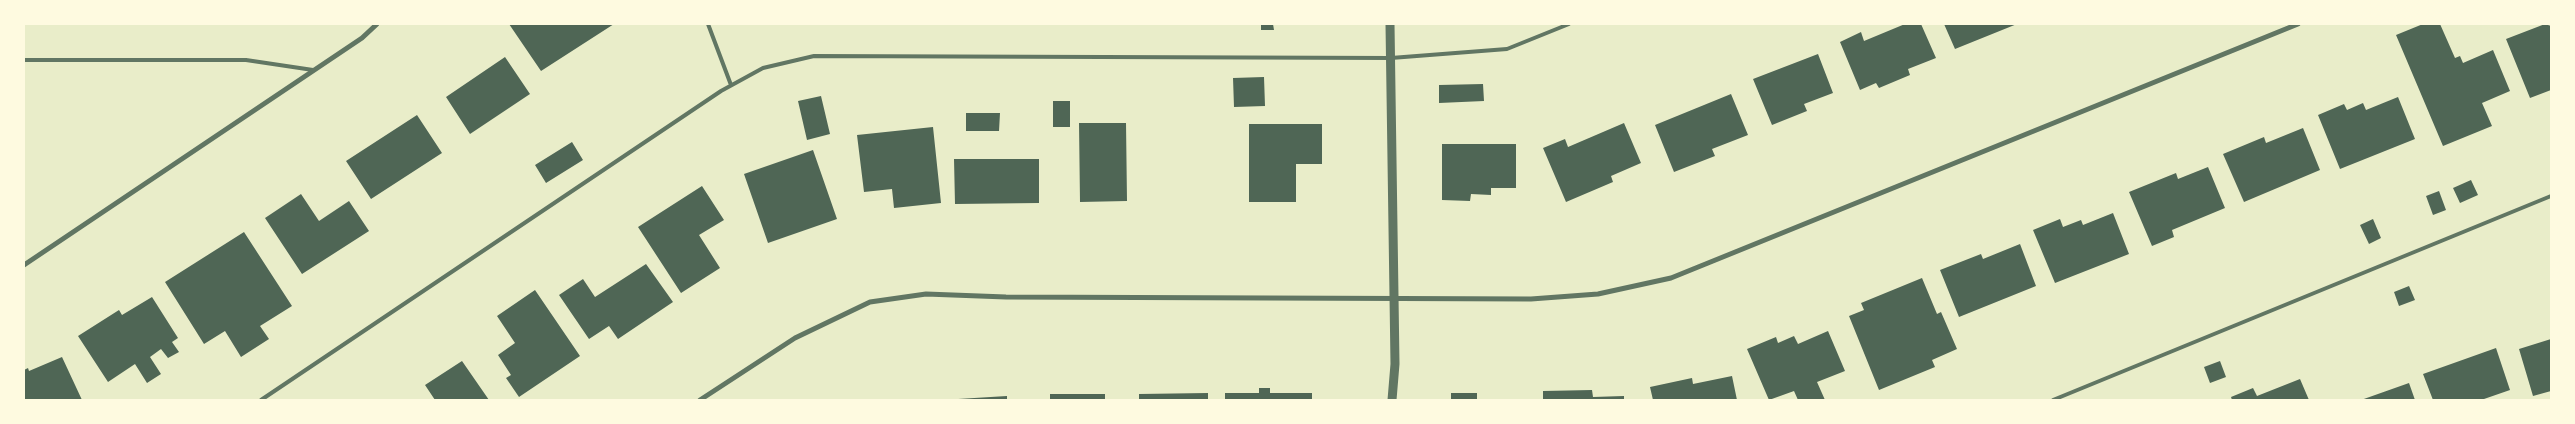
<!DOCTYPE html>
<html>
<head>
<meta charset="utf-8">
<style>
  body { margin:0 }
  #map { position:relative; width:2575px; height:424px; overflow:hidden; background:#e9edc9; font-family:Helvetica,sans-serif }
  canvas { display:block }
  .frame { position:absolute; inset:0; border:25px solid #fefae0; pointer-events:none }
</style>
</head>
<body>
<div id="map">
<canvas width="2575" height="424"></canvas>
<div class="frame"></div>
</div>
<script>
const ctx = document.querySelector('canvas').getContext('2d');
ctx.lineJoin = 'round';
function fillPath(path, color) { ctx.fillStyle = color; ctx.fill(path, 'evenodd'); }
const poly = rows => new Path2D(rows.map(r => 'M' + r).join(''));
function strokePath(path, color, width, dash) { ctx.strokeStyle = color; ctx.lineWidth = width; ctx.lineCap = dash ? 'butt' : 'round'; ctx.setLineDash(dash || []); ctx.stroke(path); }
fillPath(poly([
  [509,24,614,24,541,71],
  [1261,24,1273,24,1274,30,1261,30],
  [1905,24,1921,24,1936,58,1908,69,1910,75,1879,88,1876,83,1860,90,1840,42,1861,32,1864,41],
  [1944,24,2017,24,1955,49],
  [2423,24,2440,24,2455,58,2460,56,2463,63,2493,50,2510,91,2482,103,2492,126,2443,146,2396,35],
  [2545,24,2551,26,2551,90,2530,98,2506,39],
  [1818,54,1833,93,1804,104,1807,111,1772,125,1753,79],
  [505,57,530,94,470,134,446,97],
  [1264,77,1265,106,1234,107,1233,78],
  [1483,84,1484,101,1439,103,1439,85],
  [1731,94,1748,135,1712,149,1715,156,1674,172,1655,125],
  [821,96,830,134,807,140,798,101],
  [2398,97,2415,139,2340,169,2318,115,2344,104,2347,110,2363,103,2366,110],
  [1053,101,1070,101,1070,127,1053,127],
  [966,113,1000,113,999,131,966,131],
  [417,115,442,153,371,199,346,161],
  [1079,123,1126,123,1127,201,1080,202],
  [1624,123,1641,163,1611,176,1613,182,1566,202,1543,148,1565,139,1568,147],
  [1249,124,1322,124,1322,164,1296,164,1296,202,1249,202],
  [933,127,941,203,894,208,892,189,864,192,857,135],
  [2303,128,2320,170,2244,202,2223,154,2264,137,2266,143],
  [572,142,583,160,546,183,535,165],
  [1442,144,1516,144,1516,188,1491,188,1491,195,1471,194,1470,201,1442,200],
  [813,150,837,219,768,243,744,174],
  [954,159,1039,159,1039,203,955,204],
  [2208,167,2225,208,2172,230,2174,237,2152,246,2129,192,2176,173,2178,179],
  [2471,180,2478,195,2460,203,2453,188],
  [702,186,724,220,699,235,720,268,681,293,638,227],
  [2439,191,2446,210,2433,215,2426,196],
  [301,194,319,221,349,201,369,231,302,274,265,218],
  [2113,213,2129,254,2055,283,2033,230,2060,219,2063,227,2081,220,2083,225],
  [2373,219,2381,238,2369,244,2360,225],
  [244,232,292,306,260,326,269,339,241,357,225,331,204,344,165,282],
  [2020,244,2036,286,1959,317,1940,270,1981,254,1983,259],
  [646,264,673,302,618,339,609,326,589,339,559,295,583,279,595,297],
  [1922,278,1937,314,1941,312,1957,349,1932,360,1935,367,1879,390,1849,316,1864,310,1861,303],
  [2409,286,2415,300,2399,306,2394,292],
  [535,290,580,356,519,397,506,378,511,375,498,355,515,343,497,316],
  [152,297,178,338,172,342,179,352,168,358,161,349,150,357,161,374,147,383,135,364,108,382,78,336,119,310,122,315],
  [1828,331,1845,371,1817,382,1825,400,1798,400,1794,391,1769,400,1747,349,1776,337,1778,343,1794,336,1798,344],
  [2551,339,2551,391,2533,396,2519,349],
  [2496,348,2510,390,2484,399,2485,400,2433,400,2423,374],
  [62,357,82,400,24,400,24,370,28,368,29,371],
  [462,361,489,400,435,400,425,385],
  [2220,361,2226,377,2210,383,2204,367],
  [1732,376,1737,400,1653,400,1650,387,1692,378,1693,384],
  [2300,379,2309,400,2232,400,2231,397,2253,388,2257,396],
  [2409,383,2415,400,2361,400],
  [1259,388,1270,388,1270,393,1312,393,1312,400,1225,400,1225,393,1259,393],
  [1592,390,1593,397,1624,396,1624,400,1543,400,1543,391],
  [1208,393,1208,400,1139,400,1139,394],
  [1451,393,1477,393,1477,400,1451,400],
  [1050,394,1105,394,1105,400,1050,400],
  [1007,396,1007,400,958,400,958,399]
]), '#4f6655');
strokePath(poly([
  [708,24,731,85],
  [24,60,246,60,313,70],
  [261,400,721,91,763,68,814,56,1391,58,1507,49,1569,24],
  [2053,400,2551,196]
]), '#617663', 4);
strokePath(poly([
  [24,265,362,38,377,24],
  [700,400,795,338,870,302,926,294,1006,297,1531,299,1598,294,1671,278,2298,24]
]), '#617663', 5);
strokePath(poly([
  [1390,24,1395,364,1392,400]
]), '#617663', 9);
</script>
</body>
</html>
